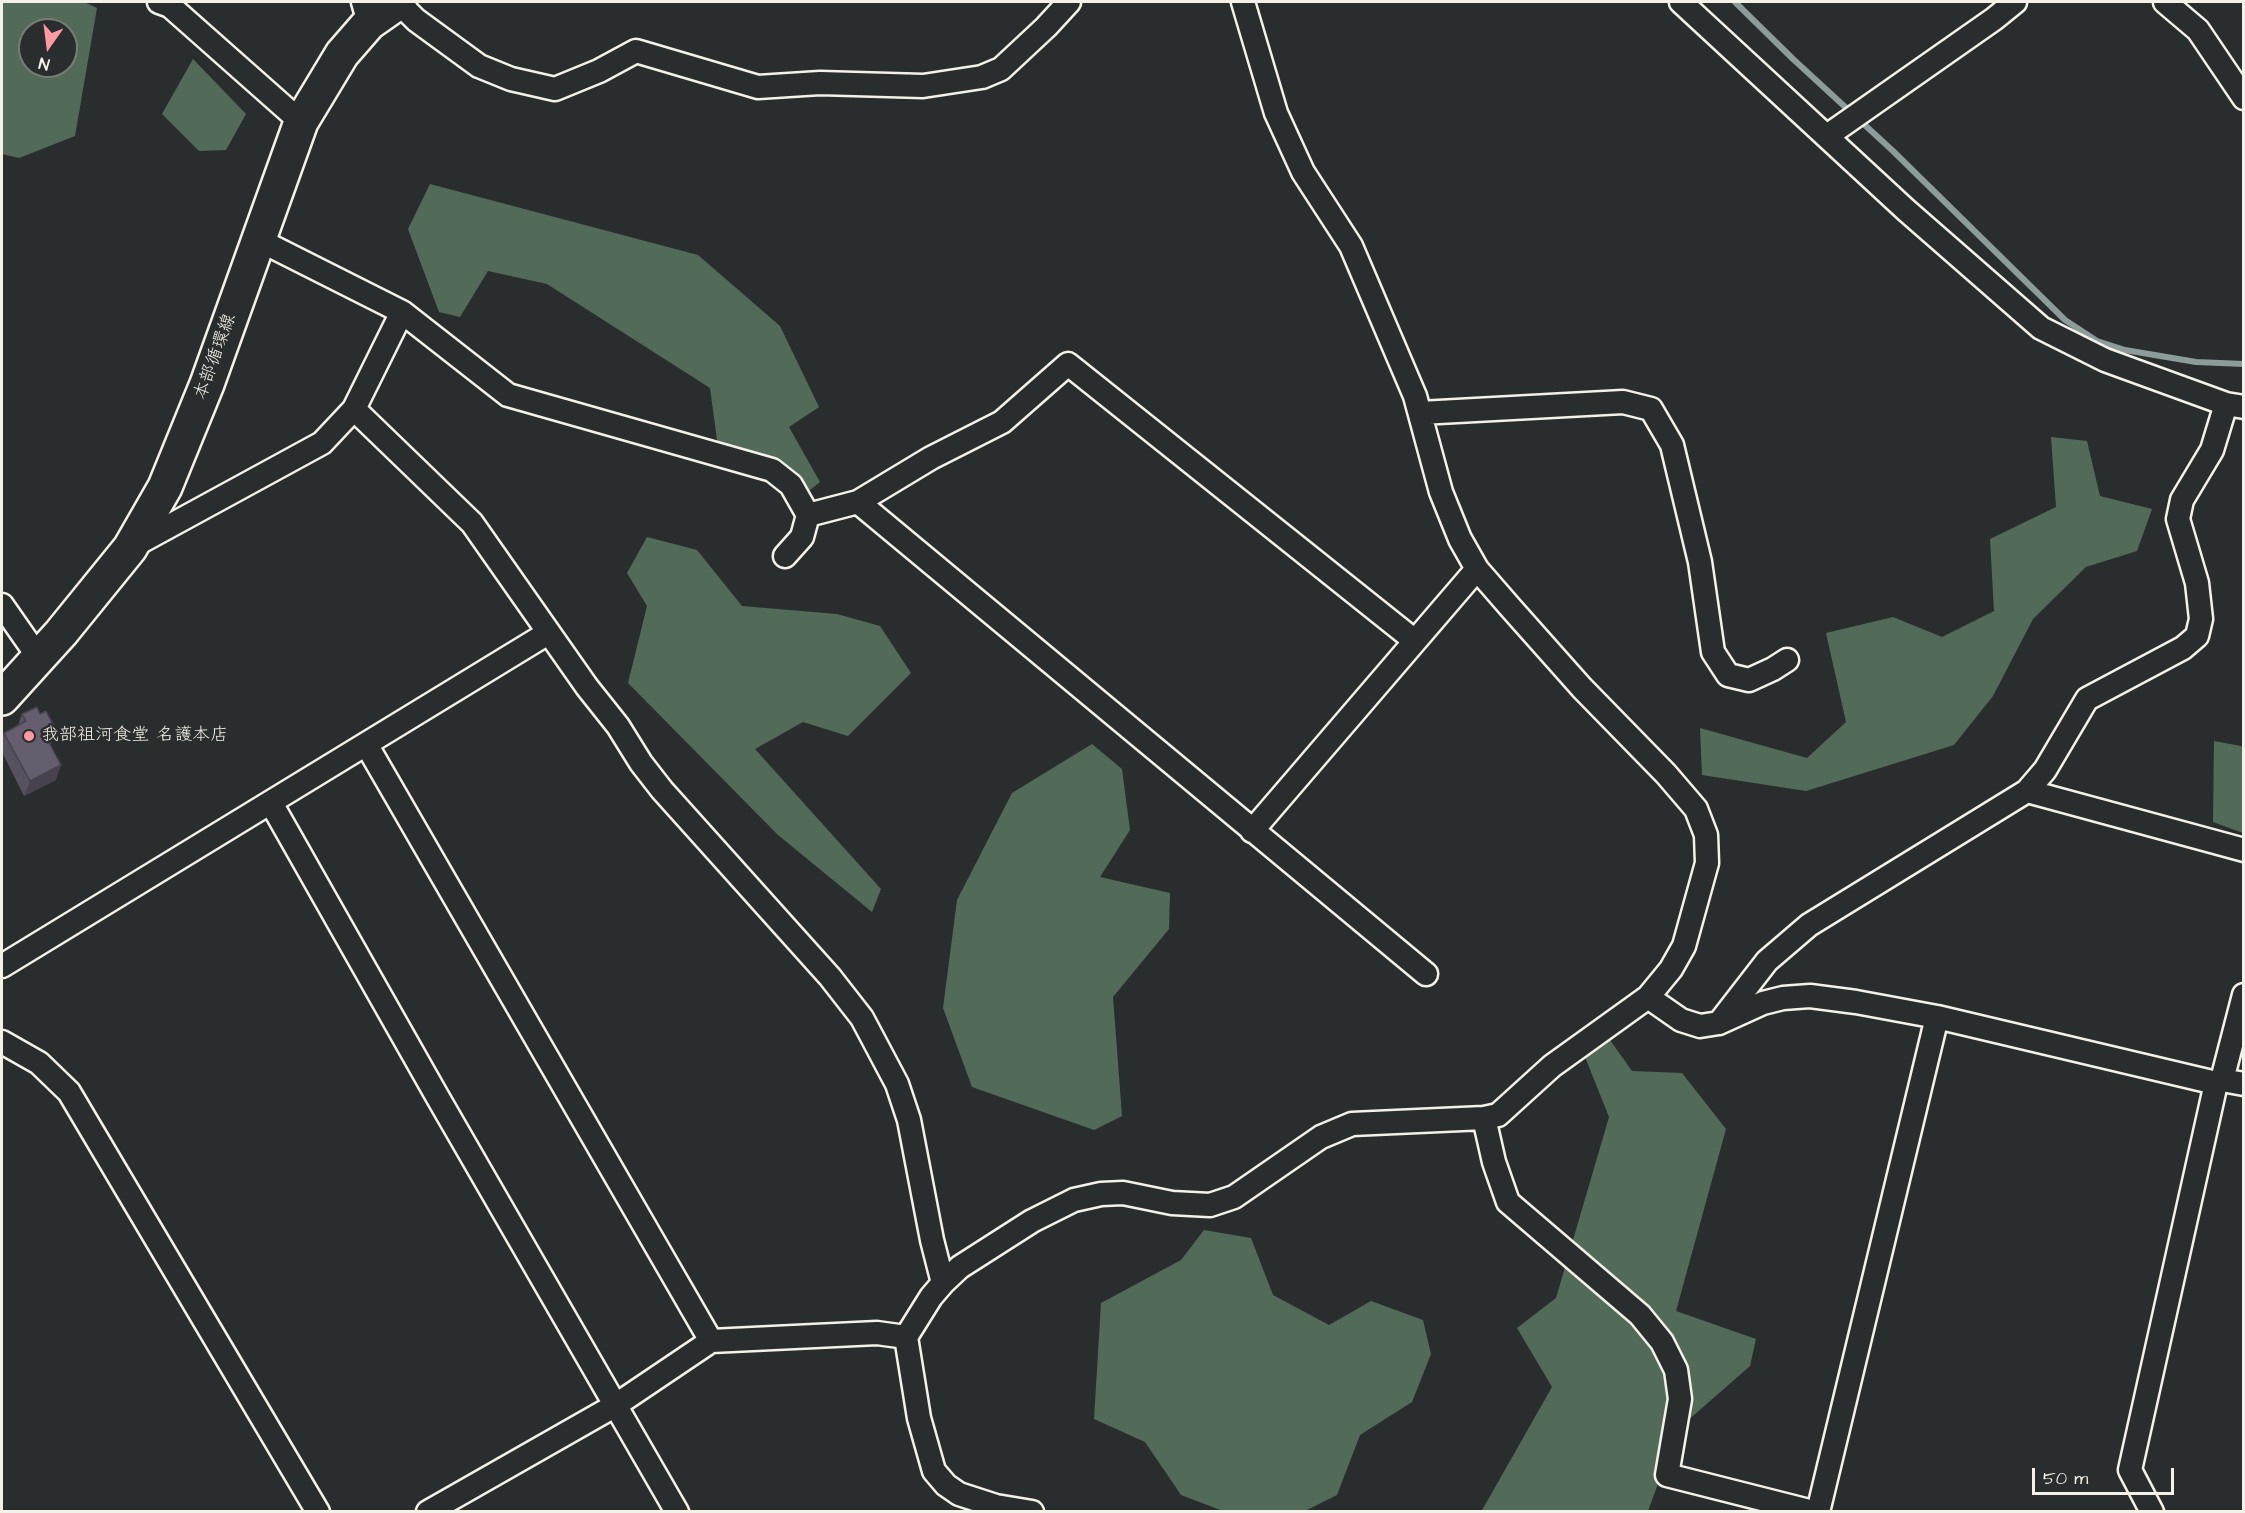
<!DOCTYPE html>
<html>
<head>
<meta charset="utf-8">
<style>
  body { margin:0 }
  #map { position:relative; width:2245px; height:1513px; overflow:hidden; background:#2a2d2e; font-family:"Architects Daughter",sans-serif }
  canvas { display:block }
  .frame { position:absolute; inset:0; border:3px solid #f4f1e8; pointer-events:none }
  .north { position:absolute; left:18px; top:18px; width:60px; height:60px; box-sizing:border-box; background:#2a2d2e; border:2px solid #7b7b78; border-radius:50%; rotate:194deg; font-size:16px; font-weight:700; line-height:24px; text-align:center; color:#f4f1e8 }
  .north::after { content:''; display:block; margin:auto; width:21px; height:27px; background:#ff9aa2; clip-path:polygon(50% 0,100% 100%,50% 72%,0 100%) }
  .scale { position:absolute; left:2032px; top:1468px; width:142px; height:27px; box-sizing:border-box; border:3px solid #f4f1e8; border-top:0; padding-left:8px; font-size:18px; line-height:21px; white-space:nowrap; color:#f4f1e8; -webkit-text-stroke:4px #2a2d2e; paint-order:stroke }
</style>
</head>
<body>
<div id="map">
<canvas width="2245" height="1513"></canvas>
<div class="frame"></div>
<div class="north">N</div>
<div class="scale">50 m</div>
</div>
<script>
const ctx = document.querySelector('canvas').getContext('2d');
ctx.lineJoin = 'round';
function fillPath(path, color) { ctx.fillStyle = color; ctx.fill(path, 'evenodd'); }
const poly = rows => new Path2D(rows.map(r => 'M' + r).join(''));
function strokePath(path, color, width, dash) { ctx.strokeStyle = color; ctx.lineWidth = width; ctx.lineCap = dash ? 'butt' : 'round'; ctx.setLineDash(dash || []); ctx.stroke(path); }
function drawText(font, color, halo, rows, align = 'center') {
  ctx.font = font + ' "Architects Daughter","Klee One",sans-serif'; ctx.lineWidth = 5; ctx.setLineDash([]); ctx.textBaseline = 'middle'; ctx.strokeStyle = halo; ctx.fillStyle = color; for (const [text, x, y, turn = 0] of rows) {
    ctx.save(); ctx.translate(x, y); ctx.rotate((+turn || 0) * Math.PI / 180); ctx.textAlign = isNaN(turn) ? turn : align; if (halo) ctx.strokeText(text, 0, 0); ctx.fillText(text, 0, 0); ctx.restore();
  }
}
fillPath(poly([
  [2,2,84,2,97,8,75,136,19,158,2,154],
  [30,30,66,30,66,66,30,66],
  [193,59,246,114,226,150,199,151,162,114],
  [430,184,698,255,780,326,819,407,789,427,820,482,805,494,718,447,710,388,547,284,488,271,460,317,439,312,408,229],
  [2051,437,2087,441,2100,496,2152,509,2137,551,2086,567,2033,619,1993,696,1954,745,1806,791,1702,775,1700,728,1807,758,1846,722,1826,633,1893,617,1942,637,1994,611,1990,539,2056,507],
  [647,537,697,550,742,606,837,614,880,626,911,673,848,736,803,722,755,749,881,889,872,912,778,835,628,683,647,606,627,573],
  [2214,741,2241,746,2243,749,2243,833,2213,822],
  [1092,744,1122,769,1130,830,1100,877,1170,893,1169,929,1113,997,1122,1116,1094,1130,972,1087,943,1008,957,900,1012,793],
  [1605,1033,1632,1071,1682,1073,1726,1129,1676,1311,1756,1339,1750,1366,1678,1429,1648,1511,1481,1512,1552,1387,1517,1328,1556,1298,1609,1117,1581,1047],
  [1204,1230,1251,1238,1273,1295,1329,1325,1371,1301,1423,1320,1431,1354,1412,1402,1360,1435,1337,1495,1305,1511,1223,1511,1181,1495,1145,1442,1094,1419,1101,1303,1181,1260]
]), '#526b59');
strokePath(poly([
  [1735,2,1793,59,1893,151,2065,320,2097,341,2125,350,2196,362,2244,364]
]), '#8c9c9b', 6);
const street = poly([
  [159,2,170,6,301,122],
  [363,2,369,23],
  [398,2,416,20,479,66,511,79,555,89,599,71,636,51,758,87,820,83,923,86,982,77,1001,69,1046,27,1069,2],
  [1681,2,1906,210,2041,328,2105,360,2226,404,2244,407],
  [2165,2,2198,30,2244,98],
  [1827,136,1994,19,2015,2],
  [259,240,402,312,508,395,772,470,791,485,808,515,802,537,785,556],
  [354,409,472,523,587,687,618,726,641,763,662,790,830,977,862,1018,897,1084,909,1120,932,1240,943,1283],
  [1420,413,1623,402,1651,409,1672,445,1700,562,1713,652,1728,675,1749,680,1773,669,1787,660],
  [858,502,1426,974],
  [808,515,858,502,931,458,1002,422,1068,364,1415,641],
  [133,546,322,443,354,409,402,312],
  [2,605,39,658],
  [366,744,711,1341],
  [2027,791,2244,850],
  [271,803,437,1096,677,1512],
  [1252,831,1477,569],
  [2,966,548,633],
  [1648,997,1681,1020,1700,1026,1719,1023,1763,1003,1783,998,1810,996,1856,1002,1937,1017,2216,1083,2222,1080,2244,1084],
  [1719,1023,1767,961,1809,925,2027,791,2045,770,2087,699,2183,648,2197,636,2201,619,2197,583,2178,519,2182,500,2212,450,2226,404],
  [2,1042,39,1063,69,1092,318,1512],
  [2222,1080,2244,995],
  [1484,1118,1494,1162,1508,1202,1640,1315,1662,1342,1676,1370,1680,1399,1667,1475,1813,1512],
  [428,1512,616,1405,711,1341,877,1333,906,1337],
  [1032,1512,996,1506,959,1494,946,1485,934,1471,919,1418,906,1337,931,1297,943,1283,960,1267,1032,1221,1074,1200,1101,1194,1123,1193,1172,1203,1210,1205,1234,1197,1321,1137,1352,1124,1484,1118,1498,1115,1552,1066,1648,997,1671,969,1684,946,1707,863,1706,835,1696,809,1666,774,1582,688,1510,607,1477,569,1460,539,1441,492,1415,396,1351,246,1303,172,1276,113,1243,2],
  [1818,1512,1937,1017],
  [2152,1512,2130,1470,2216,1083]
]);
const primary = poly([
  [2,698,61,633,130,548,165,487,207,384,301,122,342,54,369,23,399,2]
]);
strokePath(street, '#f4f1e8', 27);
strokePath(primary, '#f4f1e8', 38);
strokePath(street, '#2a2d2e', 22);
strokePath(primary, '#2a2d2e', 33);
fillPath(poly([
  [22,714,40,714,56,730,50,744,56,780,24,796,2,752,2,739,4,733,18,725]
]), '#57515f');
fillPath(poly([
  [56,730,51,744,40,749,45,735],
  [61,765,56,780,24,796,30,781]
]), '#47424d');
const building = poly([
  [37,707,40,714,46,711,56,730,45,735,61,765,30,781,4,733,26,721,22,714,37,707]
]);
fillPath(building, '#655e6e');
strokePath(building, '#47424d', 1.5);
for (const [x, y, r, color] of [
  [29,736,6,"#ff9aa2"]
]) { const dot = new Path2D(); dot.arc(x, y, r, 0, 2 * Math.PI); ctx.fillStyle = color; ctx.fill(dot); strokePath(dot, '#2a2d2e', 2); }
drawText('18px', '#f4f1e8', '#2a2d2e', [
  ["本部循環線",216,357,-70]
]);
drawText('18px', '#f4f1e8', '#2a2d2e', [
  ["我部祖河食堂 名護本店",41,736]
], 'left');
</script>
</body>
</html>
